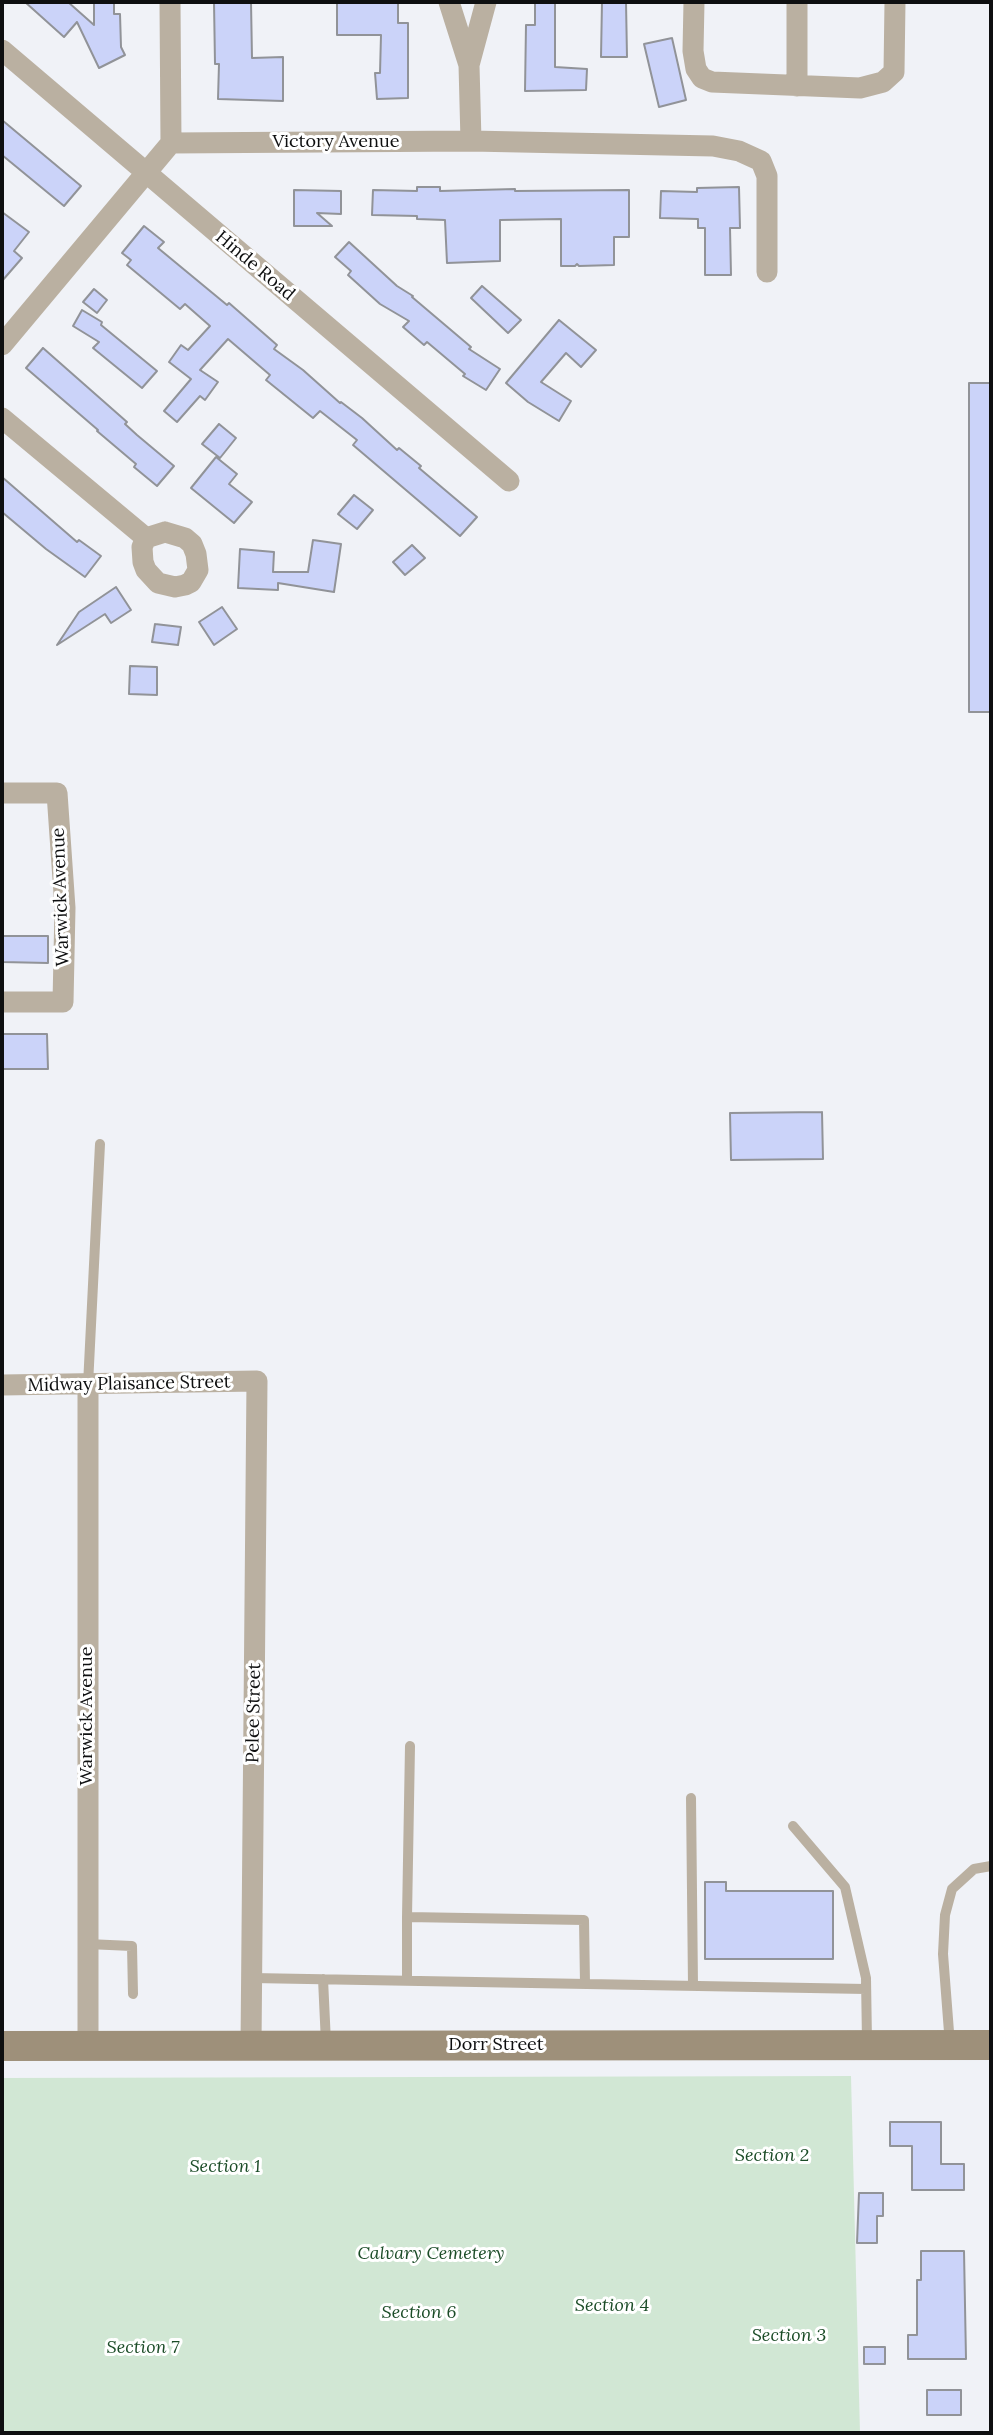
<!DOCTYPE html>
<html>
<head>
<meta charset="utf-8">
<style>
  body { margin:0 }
  #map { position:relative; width:993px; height:2435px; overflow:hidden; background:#f0f2f7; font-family:Lora,serif }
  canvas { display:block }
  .frame { position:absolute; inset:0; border:4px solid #0e0f10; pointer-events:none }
</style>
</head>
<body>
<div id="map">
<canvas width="993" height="2435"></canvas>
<div class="frame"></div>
</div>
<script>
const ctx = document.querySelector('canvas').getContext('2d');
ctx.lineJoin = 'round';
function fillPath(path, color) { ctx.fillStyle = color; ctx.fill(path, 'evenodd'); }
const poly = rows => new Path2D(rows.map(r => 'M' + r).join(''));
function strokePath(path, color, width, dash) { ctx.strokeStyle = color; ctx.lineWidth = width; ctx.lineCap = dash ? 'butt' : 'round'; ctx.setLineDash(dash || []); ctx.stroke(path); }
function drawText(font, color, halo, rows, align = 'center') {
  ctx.font = font + ' Lora,serif'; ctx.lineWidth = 6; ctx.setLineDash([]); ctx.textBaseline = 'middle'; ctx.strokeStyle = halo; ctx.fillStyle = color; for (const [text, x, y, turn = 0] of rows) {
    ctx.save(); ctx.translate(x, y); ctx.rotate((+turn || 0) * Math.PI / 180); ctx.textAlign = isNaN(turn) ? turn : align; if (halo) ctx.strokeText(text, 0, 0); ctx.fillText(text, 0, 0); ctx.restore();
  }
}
fillPath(poly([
  [851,2076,860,2433,2,2433,2,2078]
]), '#d1e7d4');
const building = poly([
  [25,2,68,2,94,25,94,2,114,2,114,14,120,14,121,47,125,55,99,68,77,22,64,37,25,2],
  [214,2,251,2,252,58,283,57,283,101,218,99,219,64,215,64,214,2],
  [337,2,398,2,398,23,408,23,408,98,377,99,375,73,380,73,381,35,337,35,337,2],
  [535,2,555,2,555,67,587,69,586,90,525,91,526,25,535,25,535,2],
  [602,2,626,2,627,57,601,57,602,2],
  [672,38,686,100,659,107,644,44,672,38],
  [2,120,81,186,64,206,2,155,2,120],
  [417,187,440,187,440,191,515,189,515,191,629,190,629,237,614,237,614,265,579,266,577,264,575,266,561,266,561,219,500,220,500,261,447,263,445,220,417,219,417,216,372,215,373,190,417,191,417,187],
  [739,187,740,228,730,228,731,275,705,275,705,228,698,228,698,219,660,218,661,191,697,192,697,188,739,187],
  [294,190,341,191,341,214,317,213,332,226,294,226,294,190],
  [2,212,29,232,14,251,22,258,2,281,2,212],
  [144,226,164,242,158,248,227,305,229,303,277,345,274,349,303,370,340,403,341,402,362,418,397,450,399,448,421,466,419,468,477,517,460,536,353,445,357,440,320,411,313,418,266,380,270,375,228,339,200,370,218,382,205,400,200,396,177,422,164,411,191,379,169,362,181,345,188,350,210,326,185,304,180,309,127,265,131,260,122,253,144,226],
  [349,242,397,286,413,296,412,297,471,347,469,349,500,369,486,390,463,376,465,374,427,342,424,345,403,327,409,321,380,304,348,275,351,271,335,257,349,242],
  [482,286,521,320,508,333,471,298,482,286],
  [94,289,107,300,97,313,83,302,94,289],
  [82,310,102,322,101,325,157,371,142,388,93,348,99,342,73,326,82,310],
  [559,320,596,350,581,367,566,353,541,382,571,401,559,421,528,402,506,383,559,320],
  [43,348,127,422,125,424,137,435,174,466,157,486,134,467,136,464,97,431,98,430,26,368,43,348],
  [969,383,991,383,991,712,969,712,969,383],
  [219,424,236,438,220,458,202,444,219,424],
  [216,457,237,474,229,484,252,502,234,523,191,488,216,457],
  [2,477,77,542,79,540,101,556,85,577,46,549,2,512,2,477],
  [354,495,373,510,357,529,338,514,354,495],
  [313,540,341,544,334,592,278,583,278,590,238,588,240,549,274,552,273,572,308,572,313,540],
  [412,545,425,558,405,575,393,562,412,545],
  [116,587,131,610,111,623,105,614,57,645,79,612,116,587],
  [222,607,237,629,214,645,199,622,222,607],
  [155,624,181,627,178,645,152,642,155,624],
  [130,666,157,667,157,695,129,694,130,666],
  [2,936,48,936,48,963,2,962,2,936],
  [2,1034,47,1034,48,1069,2,1069,2,1034],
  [822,1112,823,1159,731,1160,730,1113,822,1112],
  [705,1882,726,1882,726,1891,833,1891,833,1959,705,1959,705,1882],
  [890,2122,941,2122,941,2164,964,2164,964,2190,912,2190,912,2146,890,2146,890,2122],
  [859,2193,883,2193,883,2216,877,2216,877,2243,857,2243,859,2193],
  [921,2251,964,2251,966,2359,908,2359,908,2335,917,2335,917,2280,921,2280,921,2251],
  [864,2347,885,2347,885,2364,864,2364,864,2347],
  [927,2390,961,2390,961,2415,927,2415,927,2390]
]);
fillPath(building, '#cbd3f9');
strokePath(building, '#919398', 2);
strokePath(poly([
  [88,1385,100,1144],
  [691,1798,693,1986],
  [793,1826,845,1887,866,1978,867,2042],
  [407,1917,410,1746],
  [87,1944,132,1946,133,1994],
  [252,1978,866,1989],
  [323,1979,326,2043],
  [407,1981,407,1917,584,1920,585,1984],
  [950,2045,943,1954,945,1915,952,1889,974,1869,991,1866]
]), '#bab0a1', 10);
strokePath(poly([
  [170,2,171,143],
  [449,2,469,65],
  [694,2,693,51,696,69,702,78,712,82,860,88,883,82,894,72,895,2],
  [2,50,509,481],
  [797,86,797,2],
  [471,141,469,65,486,2],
  [2,345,171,143,471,141,713,146,739,151,761,161,767,176,767,272],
  [2,418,146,538],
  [165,532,185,538,192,544,196,554,198,570,191,582,185,585,175,587,158,583,146,570,143,562,142,547,146,538,165,532],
  [2,793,57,793,65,908,63,1002,2,1002],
  [2,1385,257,1381,251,2045],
  [88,1385,88,2046]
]), '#bab0a1', 21);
strokePath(poly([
  [2,2046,991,2045]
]), '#9e907a', 30);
drawText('18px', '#0e0f10', '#fff', [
  ["Victory Avenue",336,142],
  ["Hinde Road",255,266,40],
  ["Warwick Avenue",61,897,-92],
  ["Midway Plaisance Street",129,1384,-1],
  ["Pelee Street",254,1713,-89],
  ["Warwick Avenue",87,1716,-90],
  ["Dorr Street",496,2045]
]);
drawText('italic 18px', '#1b4c27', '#fff', [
  ["Section 2",772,2156],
  ["Section 1",225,2167],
  ["Calvary Cemetery",431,2254],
  ["Section 4",612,2306],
  ["Section 6",419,2313],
  ["Section 3",789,2336],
  ["Section 7",143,2348]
]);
</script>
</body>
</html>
